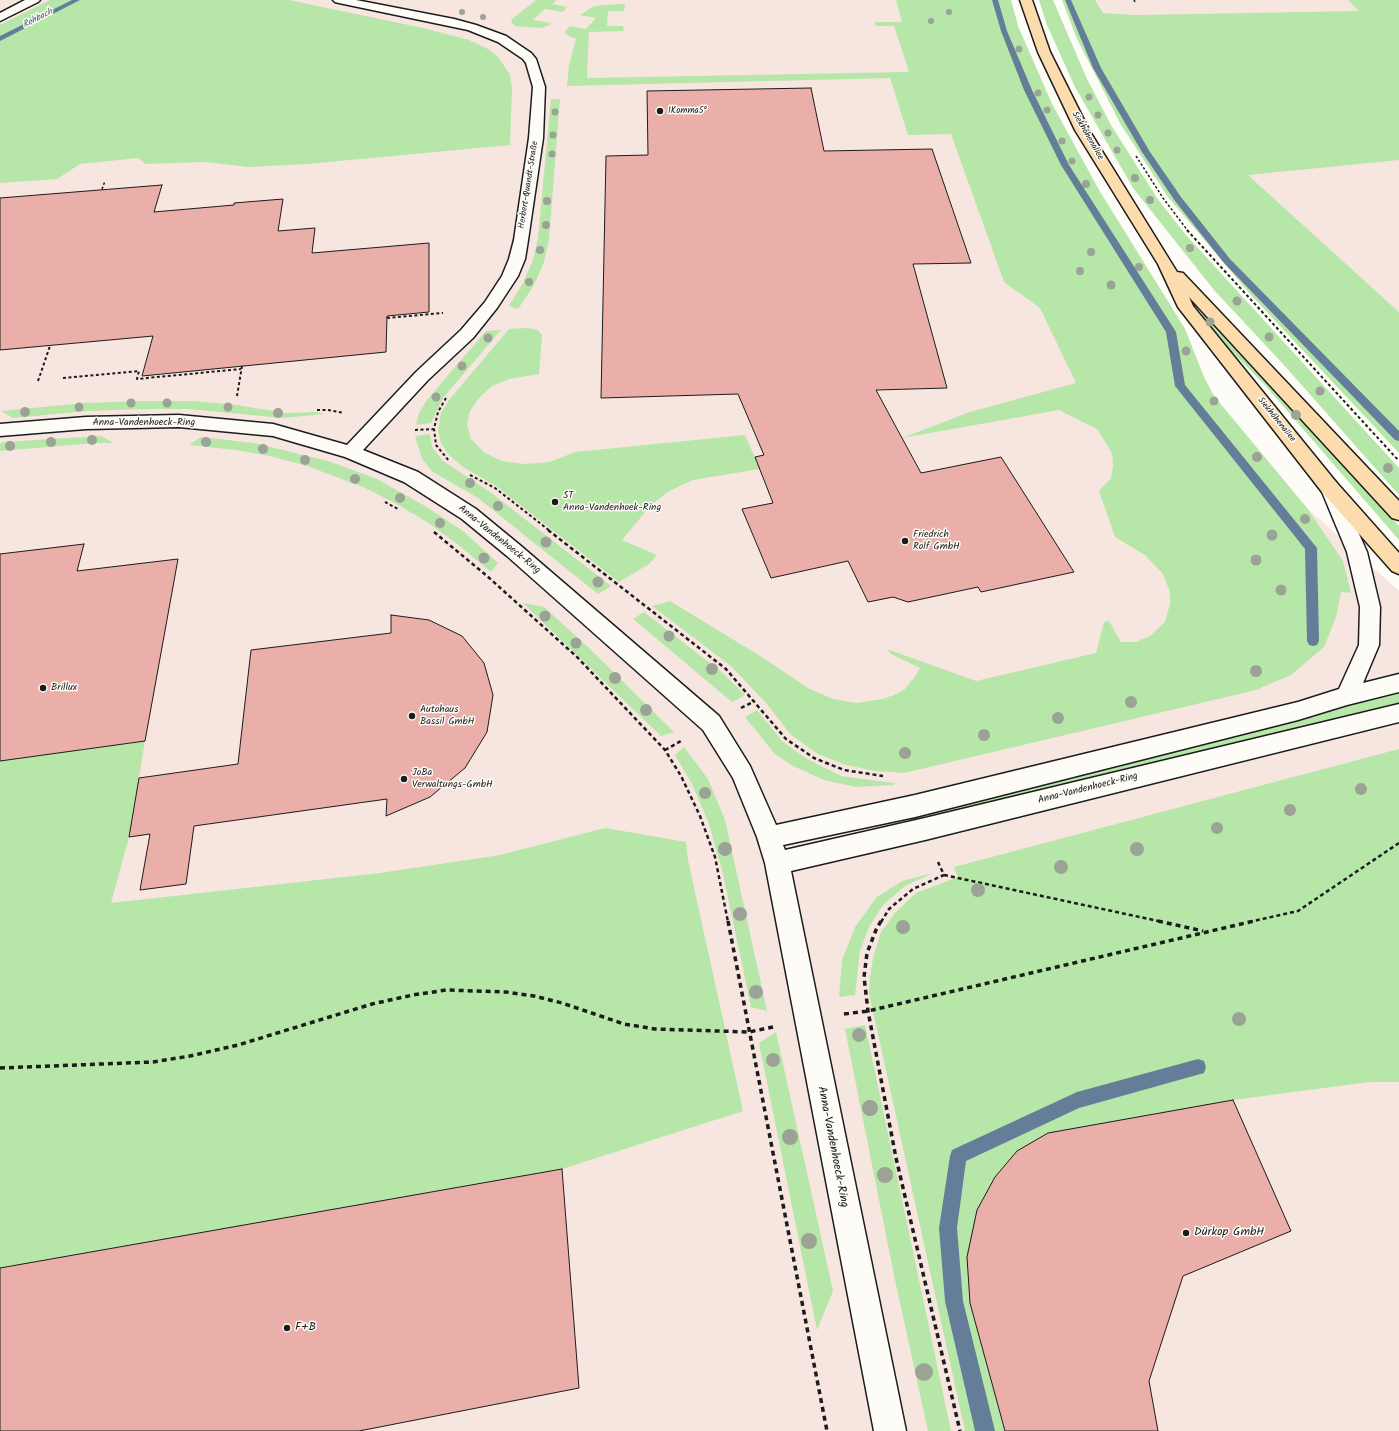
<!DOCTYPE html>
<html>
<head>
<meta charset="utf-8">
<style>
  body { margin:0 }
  canvas { display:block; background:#fdfcf7 }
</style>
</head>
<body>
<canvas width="1399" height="1431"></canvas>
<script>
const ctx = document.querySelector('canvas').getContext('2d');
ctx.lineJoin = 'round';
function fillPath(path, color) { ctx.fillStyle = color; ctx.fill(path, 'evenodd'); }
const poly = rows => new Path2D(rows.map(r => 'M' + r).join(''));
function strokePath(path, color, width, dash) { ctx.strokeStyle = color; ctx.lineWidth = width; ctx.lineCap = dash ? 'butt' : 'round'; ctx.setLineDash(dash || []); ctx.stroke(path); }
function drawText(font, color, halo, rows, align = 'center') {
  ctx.font = font + ' Kalam,sans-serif'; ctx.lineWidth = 3; ctx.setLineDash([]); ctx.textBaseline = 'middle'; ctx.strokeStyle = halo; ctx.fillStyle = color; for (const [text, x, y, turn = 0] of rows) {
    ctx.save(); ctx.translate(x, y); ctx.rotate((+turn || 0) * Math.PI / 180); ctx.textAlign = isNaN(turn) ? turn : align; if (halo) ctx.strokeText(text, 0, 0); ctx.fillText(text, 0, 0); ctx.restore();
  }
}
fillPath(poly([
  [0,0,1011,0,1018,26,1052,104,1099,190,1185,329,1204,377,1214,396,1307,508,1399,591,1399,1431,0,1431],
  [1089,0,1399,0,1399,312,1248,175,1137,15,1103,13]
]), '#f7e5e0');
fillPath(poly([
  [50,0,289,0,423,28,469,40,490,50,499,58,510,75,512,87,510,145,307,164,248,167,205,162,146,164,138,158,80,164,57,179,0,183,0,25],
  [536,0,557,0,552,4,567,7,563,12,545,9,533,20,551,23,548,26,540,28,515,26,511,22,512,19],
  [896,0,1011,0,1018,26,1052,104,1099,190,1185,329,1204,377,1214,396,1307,508,1343,561,1351,593,1341,592,1336,617,1324,647,1291,675,1256,690,904,773,875,771,846,765,818,754,791,735,767,704,731,666,652,606,670,601,765,659,808,688,833,699,856,703,883,699,894,695,905,689,916,675,920,668,891,654,887,649,976,681,1096,653,1104,622,1109,621,1121,642,1136,642,1150,636,1165,622,1170,604,1170,592,1163,574,1145,555,1115,537,1099,491,1111,478,1113,465,1112,453,1097,429,1059,410,902,438,970,412,1076,383,1040,308,1004,282,951,134,908,135,890,78,567,86,569,65,576,39,567,35,565,33,566,30,570,26,586,29,596,18,580,15,592,7,603,5,625,4,624,11,608,11,607,26,623,26,624,31,589,32,587,78,909,72,894,26,876,26,875,22,902,22],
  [1039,0,1053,0,1087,79,1111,125,1157,198,1186,235,1399,468,1399,495,1283,364,1214,290,1133,188,1075,87,1047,25],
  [1062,0,1095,0,1103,13,1137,15,1359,11,1348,0,1399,0,1399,160,1248,175,1399,312,1399,453,1251,295,1168,197,1121,125,1077,39],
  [551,99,560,99,549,239,544,262,534,285,518,309,509,306,523,283,533,260,538,238],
  [1208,313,1294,405,1399,526,1399,540,1264,384,1230,350,1198,316],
  [527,328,538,330,542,335,539,374,509,379,492,386,479,398,470,411,467,424,471,439,485,453,502,461,524,464,550,462,575,452,745,435,760,469,693,480,669,491,650,506,622,540,657,555,649,564,619,582,496,486,463,467,449,455,441,443,438,431,441,413,449,400,509,329],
  [501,330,443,398,431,423,416,425,419,413,427,400,486,331],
  [144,401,193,401,236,405,286,413,316,412,325,414,282,418,188,409,143,409,88,411,13,418,1,411,85,403],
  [430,434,432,447,443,461,490,492,611,586,598,594,478,498,433,472,422,459,415,436],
  [101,436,114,443,96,443,0,451,0,444,3,442],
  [201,437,254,443,328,461,377,479,425,506,463,531,498,563,491,572,456,543,427,522,395,503,363,487,307,466,270,456,236,450,189,445],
  [523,603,544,607,590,649,674,732,661,736],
  [644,612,724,674,745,695,732,702,633,619],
  [1399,688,1399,707,932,820,927,808],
  [757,710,782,741,807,759,841,776,894,783,894,785,856,787,824,780,791,765,775,754,745,717],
  [145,741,129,837,111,903,380,873,500,855,605,828,686,842,688,860,743,1111,562,1169,0,1268,0,761],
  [684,747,708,779,725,820,767,1011,751,1007,723,874,709,824,692,784,675,755],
  [1399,749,1399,1082,1369,1082,1233,1100,1017,1151,995,1177,977,1210,967,1257,970,1303,1005,1431,965,1431,869,993,870,977,873,958,881,932,895,913,916,893,958,877,954,867],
  [933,873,905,886,883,905,869,927,860,951,855,995,839,997,842,960,855,927,877,897,902,881],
  [865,1025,951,1431,928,1431,895,1280,845,1029],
  [776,1032,833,1291,817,1330,759,1043]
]), '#b6e7a8');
fillPath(poly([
  [72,0,80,0,0,41,0,36,72,0],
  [992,0,998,0,1007,31,1032,90,1069,165,1176,332,1185,385,1317,548,1319,641,1317,645,1313,646,1309,645,1307,641,1305,549,1175,386,1166,332,1061,165,1024,90,1001,31,992,0],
  [1065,0,1071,0,1101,68,1150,152,1181,197,1230,259,1399,431,1399,441,1395,440,1224,263,1175,201,1142,152,1093,68,1065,0],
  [1198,1059,1204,1061,1206,1067,1204,1073,1079,1108,966,1161,957,1228,963,1301,995,1431,975,1431,945,1301,939,1228,950,1156,952,1150,1077,1092,1198,1059]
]), '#647e99');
const building = poly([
  [811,88,824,151,932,149,971,263,913,264,947,388,876,390,902,438,921,473,1001,457,1074,572,981,592,978,587,908,602,893,597,868,602,848,561,771,578,742,509,773,503,755,457,764,455,738,394,601,398,606,156,648,155,647,91,811,88],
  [162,185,154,212,234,205,234,203,283,199,278,231,315,228,312,253,429,243,429,312,387,316,386,352,142,376,153,336,0,350,0,198,162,185],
  [84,544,77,571,178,559,145,741,0,761,0,554,84,544],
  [391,615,429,620,462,636,484,663,493,695,487,732,465,768,430,797,386,816,387,799,194,826,186,884,140,890,150,834,129,837,139,778,238,764,251,650,391,633,391,615],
  [1233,1100,1291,1231,1183,1276,1149,1381,1158,1431,1005,1431,970,1303,967,1257,977,1210,995,1177,1017,1151,1048,1133,1233,1100],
  [562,1169,579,1388,359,1431,0,1431,0,1268,562,1169]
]);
fillPath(building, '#eaafa9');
strokePath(building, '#1c1c1c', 1);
const minor = poly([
  [25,0,40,0,38,2,0,21,0,13,25,0],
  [333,0,356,0,454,19,476,25,506,36,531,53,536,59,545,87,543,138,528,240,525,259,518,276,497,308,473,338,428,380,363,450,418,472,476,509,521,546,719,716,750,766,776,825,915,795,1298,702,1339,689,1359,645,1360,607,1347,552,1320,487,1322,482,1329,480,1336,482,1367,552,1380,607,1379,645,1363,683,1399,674,1399,692,1347,705,1298,720,915,817,783,845,785,850,925,818,1399,704,1399,722,925,840,791,871,906,1431,874,1431,765,863,757,837,733,778,703,730,507,556,462,519,404,482,345,457,273,436,179,427,86,429,0,436,0,424,86,417,179,415,273,424,347,445,416,372,461,330,485,302,502,276,509,259,514,240,529,138,533,87,526,63,523,59,498,42,468,30,339,3,335,2,333,0]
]);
const major = poly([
  [1020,0,1032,0,1050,52,1089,130,1177,272,1183,273,1399,501,1399,520,1392,518,1189,297,1193,306,1336,482,1399,553,1399,574,1392,571,1322,492,1178,307,1158,264,1075,130,1038,52,1020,0]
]);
strokePath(minor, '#1c1c1c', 3);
strokePath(major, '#1c1c1c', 3);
strokePath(poly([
  [1134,0,1135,2],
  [1136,156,1163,198,1188,231],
  [102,189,105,181]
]), '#1c1c1c', 1.5, [2.5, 2]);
strokePath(poly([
  [1187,230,1399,461],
  [387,318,443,313],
  [63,378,139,371,137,379,241,369],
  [38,381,50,346],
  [237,396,242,366],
  [446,398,438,412,434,429,436,445,449,461],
  [317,410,328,410,344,413],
  [415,430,434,429],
  [470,475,495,488,550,531],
  [385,502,398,509]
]), '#1c1c1c', 2, [3, 2.5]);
strokePath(poly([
  [548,530,726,669,786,739,814,758,844,770,883,776],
  [434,532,487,576,577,657,665,750,681,776,700,816,715,857,728,922],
  [741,708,755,701],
  [665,750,681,741],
  [944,875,1163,922],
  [881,922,889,909,913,889,944,875,938,862],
  [1249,922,1298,911,1399,843]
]), '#1c1c1c', 2.5, [4, 3]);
strokePath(poly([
  [728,921,827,1431],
  [881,921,876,930,867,953,864,977,868,1011,896,1158,960,1431],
  [1158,921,1203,931],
  [844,1014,868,1011,1254,921],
  [0,1068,153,1062,190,1056,238,1045,372,1004,413,995,446,990,506,992,534,996,562,1003,624,1024,655,1029,749,1032,773,1027]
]), '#1c1c1c', 3.5, [5, 4]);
fillPath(minor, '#fdfcf7');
fillPath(major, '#fcdcac');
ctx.fillStyle = '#9ba296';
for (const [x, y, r] of [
  [462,12,3],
  [949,12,3],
  [483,17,3],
  [931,21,3],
  [1019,49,3.5],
  [1038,93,3.5],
  [1089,97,3.5],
  [1047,110,3.5],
  [555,112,3.5],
  [1098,115,3.5],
  [1108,133,3.5],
  [553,135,3.5],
  [1062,141,3.5],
  [1117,150,3.5],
  [552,154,3.5],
  [1072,161,3.5],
  [1135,178,4],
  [1086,184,4],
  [1150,200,4],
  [547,201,4],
  [546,225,4],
  [1190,248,4],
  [540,250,4],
  [1091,252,4],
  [1139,267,4],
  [1080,271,4],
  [529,282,4],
  [1111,285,4.5],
  [1237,301,4.5],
  [1210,322,4.5],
  [1269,337,4.5],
  [488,338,4.5],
  [1186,351,4.5],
  [462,366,4.5],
  [1320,391,4.5],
  [436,397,4.5],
  [1214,401,4.5],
  [131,403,4.5],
  [167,403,4.5],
  [79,407,4.5],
  [228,407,4.5],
  [25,412,5],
  [278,413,5],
  [1296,415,5],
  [92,440,5],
  [51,442,5],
  [206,442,5],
  [10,446,5],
  [263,449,5],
  [1257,457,5],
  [305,460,5],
  [1388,468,5],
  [355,479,5],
  [470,483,5],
  [400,498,5],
  [498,506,5],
  [1305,519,5],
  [440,523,5],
  [1272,535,5.5],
  [546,542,5.5],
  [484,558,5.5],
  [1256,560,5.5],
  [598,582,5.5],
  [1281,590,5.5],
  [545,616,5.5],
  [669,636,5.5],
  [576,643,5.5],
  [712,669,6],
  [1256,671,6],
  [615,678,6],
  [1131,702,6],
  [646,710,6],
  [1058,718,6],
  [984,735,6],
  [905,753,6],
  [1361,789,6],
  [705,793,6],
  [1290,810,6],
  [1217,828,6],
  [725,849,7],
  [1137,849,7],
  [1061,867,7],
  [978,890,7],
  [740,914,7],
  [903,927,7],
  [756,992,7],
  [1239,1019,7],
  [859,1035,7],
  [773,1060,7],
  [870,1108,8],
  [790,1137,8],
  [885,1175,8],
  [809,1241,8],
  [924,1372,9]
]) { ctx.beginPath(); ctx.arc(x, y, r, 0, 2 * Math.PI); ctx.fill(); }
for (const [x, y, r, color] of [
  [660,111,4,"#1c1c1c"],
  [555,502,4,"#1c1c1c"],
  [905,541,4,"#1c1c1c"],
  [43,688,4,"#1c1c1c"],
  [412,716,4,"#1c1c1c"],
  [404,779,4,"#1c1c1c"],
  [1186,1233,4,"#1c1c1c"],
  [287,1328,4,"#1c1c1c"]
]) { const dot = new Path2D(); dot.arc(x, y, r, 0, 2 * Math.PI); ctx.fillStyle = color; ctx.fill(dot); strokePath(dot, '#fdfcf7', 1.5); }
drawText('italic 9px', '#4c5d70', '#fdfcf7', [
  ["Rehbach",38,19,-27]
]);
drawText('9px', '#1c1c1c', '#fdfcf7', [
  ["1Komma5°",668,111]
], 'left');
drawText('9px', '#1c1c1c', '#fdfcf7', [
  ["Siekhöhenallee",1087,136,60],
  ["Herbert-Quandt-Straße",529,185,-81],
  ["Siekhöhenallee",1276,420,51]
]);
drawText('10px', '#1c1c1c', '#fdfcf7', [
  ["Anna-Vandenhoeck-Ring",144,423],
  ["Anna-Vandenhoeck-Ring",499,540,39],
  ["Anna-Vandenhoeck-Ring",1088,789,-14]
]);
drawText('10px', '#1c1c1c', '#fdfcf7', [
  ["ST",563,496],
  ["Anna-Vandenhoek-Ring",563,508],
  ["Friedrich",913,535],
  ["Rolf GmbH",913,547],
  ["Brillux",51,688],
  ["Autohaus",420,710],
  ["Bassil GmbH",420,722],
  ["JoBa",412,773],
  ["Verwaltungs-GmbH",412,785]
], 'left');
drawText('12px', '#1c1c1c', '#fdfcf7', [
  ["Anna-Vandenhoeck-Ring",832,1147,79]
]);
drawText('12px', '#1c1c1c', '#fdfcf7', [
  ["Dürkop GmbH",1194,1233],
  ["F+B",295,1328]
], 'left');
</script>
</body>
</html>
